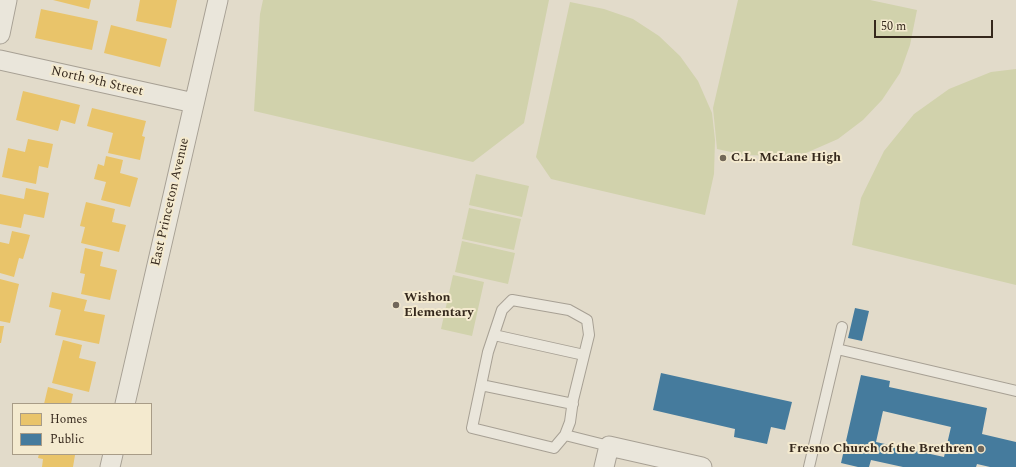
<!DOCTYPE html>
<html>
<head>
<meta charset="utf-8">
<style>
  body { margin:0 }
  #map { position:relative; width:1016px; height:467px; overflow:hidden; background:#e2dbca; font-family:Spectral,serif }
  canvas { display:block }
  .legend { position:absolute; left:12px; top:403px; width:140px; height:52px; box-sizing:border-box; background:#f4eacf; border:1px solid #a89c87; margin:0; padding:5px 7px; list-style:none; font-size:12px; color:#35281c }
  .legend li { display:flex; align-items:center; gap:8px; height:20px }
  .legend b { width:20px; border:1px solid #a89c87 }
  .scale { position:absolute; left:874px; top:20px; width:119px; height:18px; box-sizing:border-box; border:2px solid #35281c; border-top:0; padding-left:5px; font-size:12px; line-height:14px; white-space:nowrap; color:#35281c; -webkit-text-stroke:3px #f4eacf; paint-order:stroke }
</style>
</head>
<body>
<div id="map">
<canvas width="1016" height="467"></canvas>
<ul class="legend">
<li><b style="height:11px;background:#e9c46a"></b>Homes</li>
<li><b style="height:11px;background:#457b9d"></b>Public</li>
</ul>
<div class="scale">50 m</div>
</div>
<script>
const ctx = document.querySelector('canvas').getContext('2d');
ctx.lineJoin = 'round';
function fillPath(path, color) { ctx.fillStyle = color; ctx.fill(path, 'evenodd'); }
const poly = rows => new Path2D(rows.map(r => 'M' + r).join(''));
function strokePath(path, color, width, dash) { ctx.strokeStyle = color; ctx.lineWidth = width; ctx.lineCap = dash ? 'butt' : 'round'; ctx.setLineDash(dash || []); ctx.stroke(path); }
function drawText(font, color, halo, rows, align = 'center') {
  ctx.font = font + ' Spectral,serif'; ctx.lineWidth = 4; ctx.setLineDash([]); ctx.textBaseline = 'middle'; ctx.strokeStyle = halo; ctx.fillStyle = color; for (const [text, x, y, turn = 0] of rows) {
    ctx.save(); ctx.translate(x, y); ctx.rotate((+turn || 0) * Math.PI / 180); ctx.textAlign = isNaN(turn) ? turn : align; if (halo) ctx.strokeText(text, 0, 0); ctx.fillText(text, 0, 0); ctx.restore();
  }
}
fillPath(poly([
  [263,0,549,0,524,123,473,162,254,111,260,14],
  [738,0,870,0,917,10,910,45,900,73,882,100,863,120,838,139,806,153,779,156,745,155,717,149,713,108],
  [570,2,604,9,633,19,659,36,680,56,698,81,712,113,715,140,714,174,705,215,551,179,536,157],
  [1016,69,1016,285,852,245,861,198,884,151,914,114,949,89,991,72],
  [476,174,529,186,522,217,469,205],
  [469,208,521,219,514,250,462,239],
  [462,241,515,253,508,284,455,272],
  [453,275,484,282,472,336,441,329]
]), '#d1d2ac');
fillPath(poly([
  [53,0,91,0,89,9],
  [140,0,177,0,171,28,136,21],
  [41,9,98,21,92,50,35,38],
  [111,25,167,39,160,67,104,53],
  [23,91,80,105,75,124,61,120,58,131,16,120],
  [92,108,146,121,142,136,145,137,140,160,108,153,113,133,87,126],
  [28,139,53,144,48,168,39,166,36,184,2,177,8,148,25,152],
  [106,156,123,160,120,173,138,178,130,207,101,200,106,182,94,179,98,164,104,166],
  [26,188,49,193,44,218,24,214,21,228,0,224,0,194,24,199],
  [86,202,115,209,112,222,126,225,119,252,81,243,85,227,80,226],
  [12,231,30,235,23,259,19,258,14,277,0,273,0,242,9,244],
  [85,248,103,252,100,266,117,270,110,300,81,294,85,274,80,273],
  [0,279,19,284,10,323,0,321],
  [52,292,87,300,84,311,105,315,99,344,55,335,61,310,49,307],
  [0,326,4,326,1,343,0,343],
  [63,340,82,345,79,358,96,362,89,392,52,383],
  [48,387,73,394,71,404,44,404],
  [39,454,72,454,75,455,73,467,42,467,43,459,38,458]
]), '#e9c46a');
fillPath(poly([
  [855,308,869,311,862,341,848,338],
  [661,373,792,402,785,430,771,427,767,444,734,437,735,429,653,410],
  [861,375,890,381,889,387,987,408,982,434,1016,442,1016,467,990,467,977,464,976,467,903,467,871,460,869,467,858,467,841,463],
  [883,411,951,427,944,457,876,442]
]), '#457b9d');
const service = poly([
  [512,300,569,310,587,320,589,335,573,400,570,422,565,435,554,448,472,428,488,352,502,310,512,300],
  [494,335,584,355],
  [837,349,1016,391],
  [481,385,573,404],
  [565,435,609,446],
  [809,467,842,327]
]);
const minor = poly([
  [0,34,7,0],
  [0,60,194,103],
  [125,404,218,0],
  [110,467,113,454],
  [604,467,609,446,702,467]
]);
strokePath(service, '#a7a094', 12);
strokePath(minor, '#a7a094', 21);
strokePath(service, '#eae6db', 10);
strokePath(minor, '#eae6db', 19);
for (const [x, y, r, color] of [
  [723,158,4,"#726759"],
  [396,305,4,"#726759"],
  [981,449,4,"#726759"]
]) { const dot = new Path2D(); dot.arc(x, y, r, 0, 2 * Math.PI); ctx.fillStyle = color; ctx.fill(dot); strokePath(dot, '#f4eacf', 1.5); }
drawText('13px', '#35281c', '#f4eacf', [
  ["North 9th Street",97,82,13],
  ["East Princeton Avenue",171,202,-77]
]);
drawText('bold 13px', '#35281c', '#f4eacf', [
  ["C.L. McLane High",731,158],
  ["Wishon",404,298],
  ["Elementary",404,313],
  ["Fresno Church of the Brethren",973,449,"right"]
], 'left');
</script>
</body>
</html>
